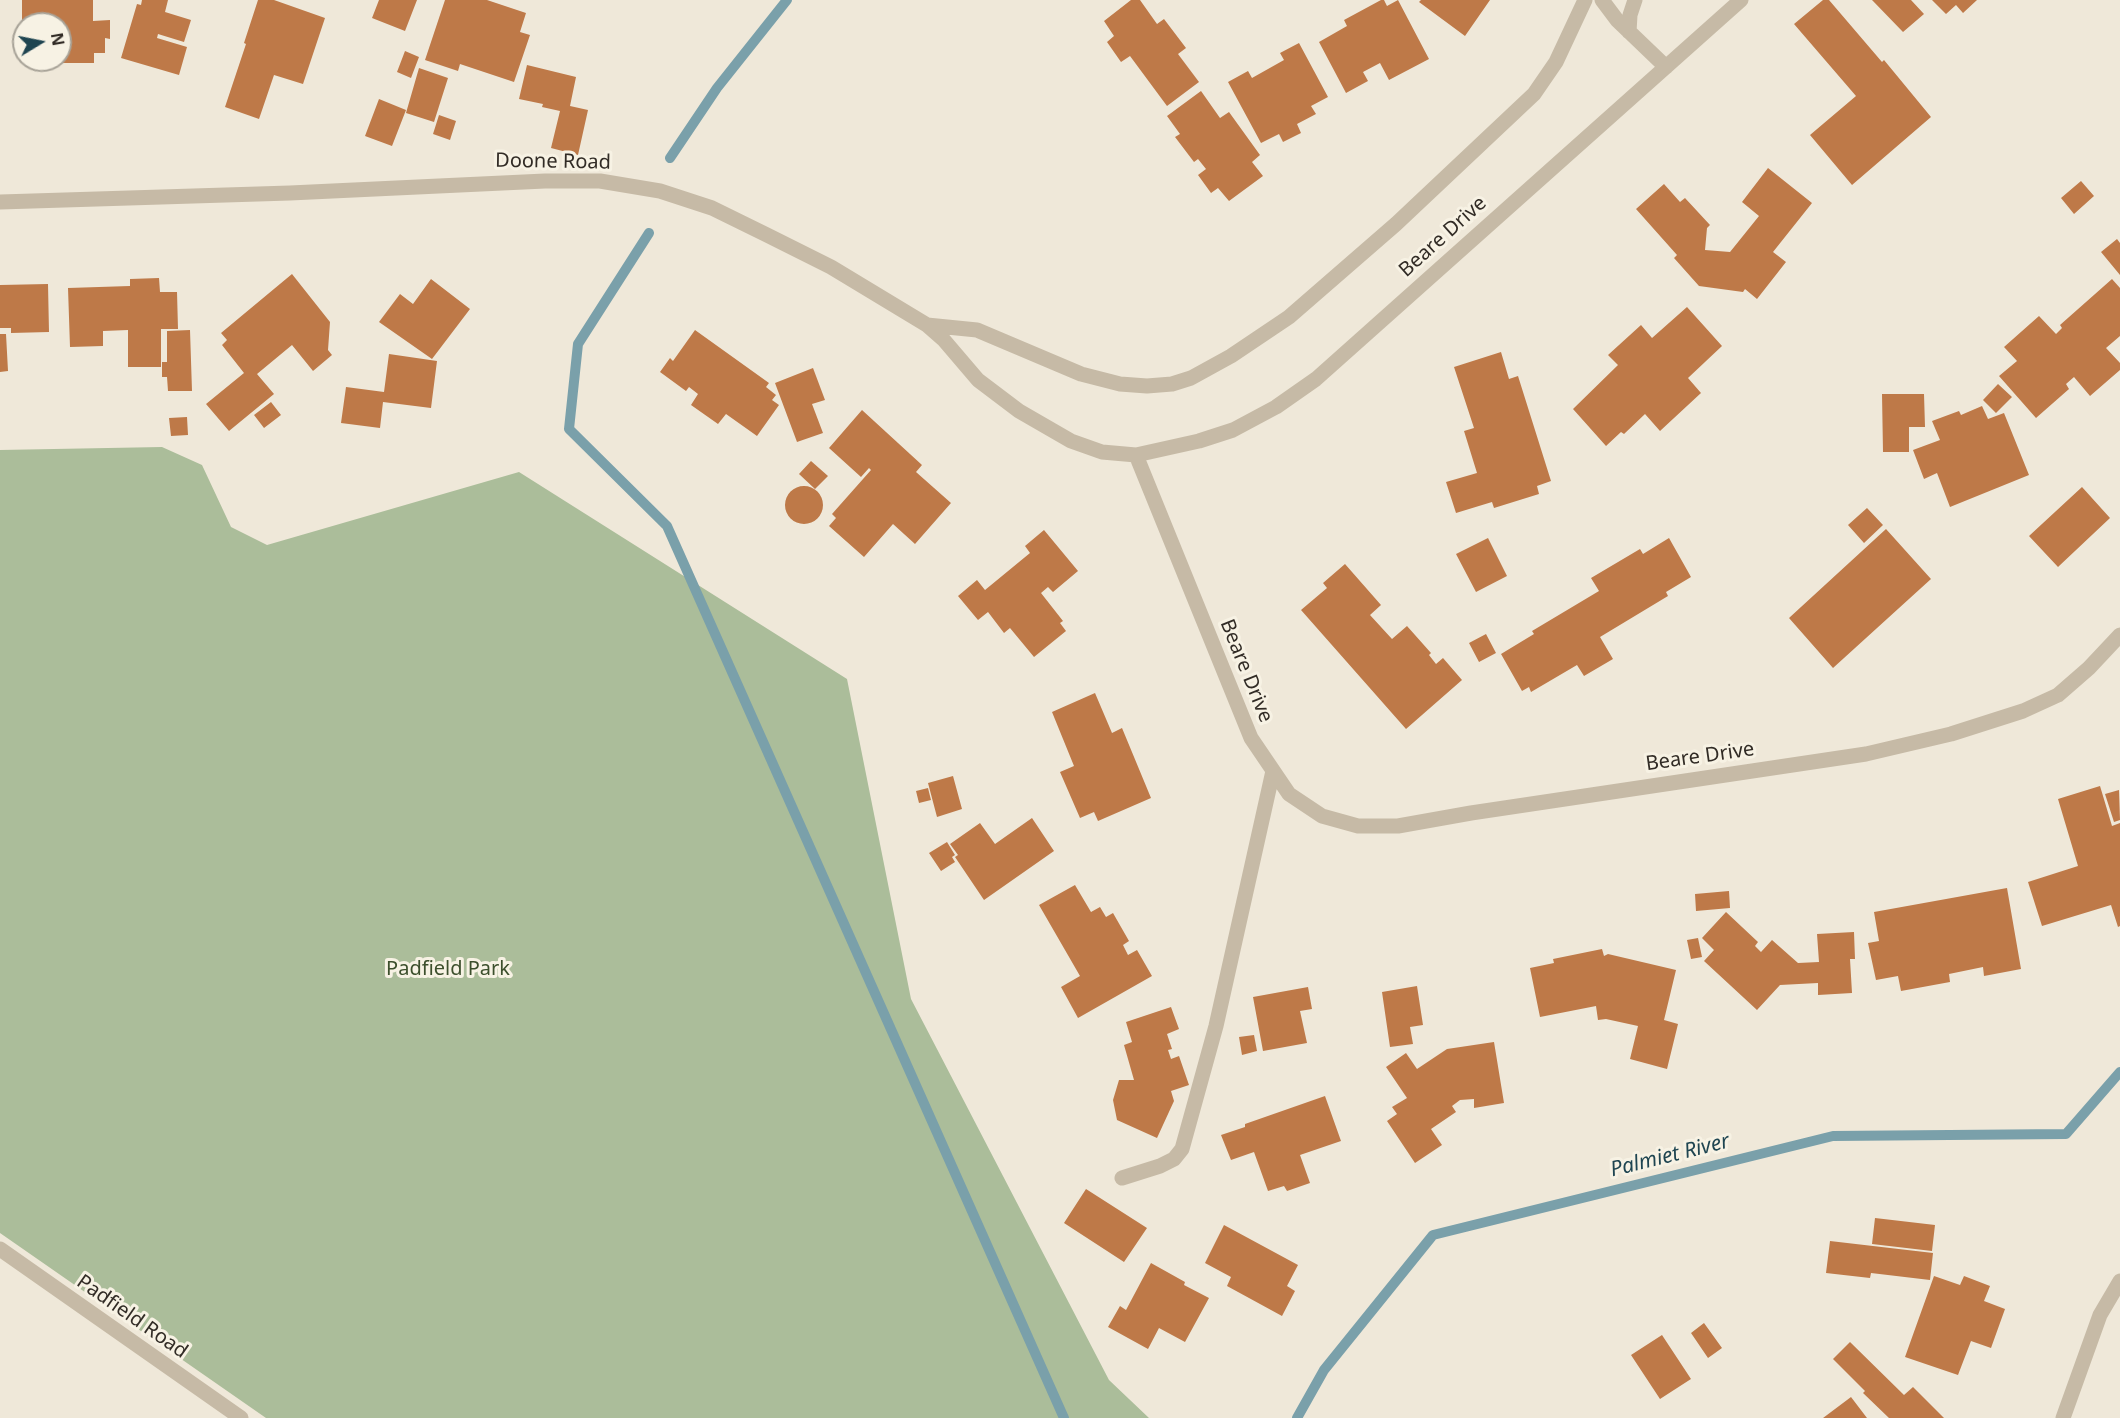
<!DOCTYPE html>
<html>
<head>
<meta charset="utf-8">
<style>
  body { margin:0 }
  #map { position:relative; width:2120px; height:1418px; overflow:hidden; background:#efe8d9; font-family:"Noto Sans",sans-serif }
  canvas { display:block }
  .north { position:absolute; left:12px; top:12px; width:60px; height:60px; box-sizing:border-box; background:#f7f2e4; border:2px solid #a8a398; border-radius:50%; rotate:80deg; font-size:16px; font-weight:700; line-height:24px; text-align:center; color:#322c26 }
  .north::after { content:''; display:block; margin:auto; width:21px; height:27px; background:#1f4551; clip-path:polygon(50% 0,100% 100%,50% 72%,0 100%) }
</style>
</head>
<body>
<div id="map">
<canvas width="2120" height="1418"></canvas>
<div class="north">N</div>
</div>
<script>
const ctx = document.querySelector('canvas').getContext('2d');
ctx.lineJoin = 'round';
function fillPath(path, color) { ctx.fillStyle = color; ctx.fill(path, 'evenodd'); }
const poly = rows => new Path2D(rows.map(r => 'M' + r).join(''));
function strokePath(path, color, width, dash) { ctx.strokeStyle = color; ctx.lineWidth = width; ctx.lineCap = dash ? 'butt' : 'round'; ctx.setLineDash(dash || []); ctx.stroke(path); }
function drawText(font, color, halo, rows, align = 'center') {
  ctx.font = font + ' "Noto Sans",sans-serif'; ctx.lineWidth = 6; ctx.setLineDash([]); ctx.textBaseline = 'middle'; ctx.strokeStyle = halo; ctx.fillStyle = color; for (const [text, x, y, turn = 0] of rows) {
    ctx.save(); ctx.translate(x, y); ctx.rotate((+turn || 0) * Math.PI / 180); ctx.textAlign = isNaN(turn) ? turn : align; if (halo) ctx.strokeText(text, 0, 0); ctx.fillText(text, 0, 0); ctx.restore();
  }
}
fillPath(poly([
  [162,447,202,465,231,527,267,545,519,472,847,679,911,999,1109,1380,1149,1418,266,1418,0,1233,0,450]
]), '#abbd9a');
strokePath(poly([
  [670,158,717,88,787,0],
  [649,233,578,344,569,429,667,526,1064,1418],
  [1297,1418,1324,1370,1433,1235,1833,1136,2066,1134,2120,1072]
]), '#7aa0aa', 10);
fillPath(poly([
  [22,0,93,0,93,21,110,20,110,39,105,38,105,53,94,53,94,63,63,63,63,56,60,56,60,24,22,24],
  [142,0,168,0,165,12,191,20,184,42,158,34,157,38,187,47,179,75,121,58,137,4,141,5],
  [258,0,274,0,325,18,303,84,274,75,259,119,225,107,246,44,244,43],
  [379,0,417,0,405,31,372,18],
  [445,0,487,0,526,13,520,32,530,35,514,82,460,64,458,71,425,60],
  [1131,0,1140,0,1157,24,1164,19,1186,48,1178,54,1199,82,1167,106,1130,56,1121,62,1107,42,1114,36,1104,21],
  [1381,0,1384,0,1387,6,1398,0,1429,59,1389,80,1380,63,1363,72,1368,81,1346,93,1319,42,1347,26,1344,20],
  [1421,0,1490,0,1465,36,1419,2],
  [1823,0,1829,0,1882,62,1884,60,1931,117,1852,185,1810,135,1856,96,1794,24],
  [1872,0,1911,0,1924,14,1903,32],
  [1932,0,1977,0,1963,13,1956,5,1946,14],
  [1299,43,1328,97,1311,106,1316,114,1297,124,1301,133,1283,142,1279,134,1261,143,1228,82,1248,71,1252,78,1284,60,1280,53],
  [405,51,419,57,411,78,397,72],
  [527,65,576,77,570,106,588,110,578,155,551,148,560,111,542,107,543,104,519,99],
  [419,68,448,78,434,122,406,113],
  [1201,91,1220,118,1229,112,1260,155,1252,162,1263,176,1229,201,1218,188,1211,193,1198,175,1206,169,1198,159,1194,162,1175,137,1180,134,1167,116],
  [379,99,406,110,392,146,365,136],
  [439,115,456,121,450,140,433,134],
  [1768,168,1812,203,1773,252,1786,262,1757,299,1745,289,1743,292,1699,286,1674,258,1677,255,1636,209,1664,184,1680,202,1685,198,1710,225,1707,228,1705,250,1730,252,1759,216,1742,202],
  [2081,181,2094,196,2074,214,2061,198],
  [2117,239,2120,243,2120,275,2101,252],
  [292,274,330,322,328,350,332,355,313,371,292,345,257,374,274,394,229,431,206,404,244,373,222,345,227,340,221,333],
  [159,278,160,292,177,292,178,329,161,329,161,367,128,367,128,330,103,331,103,346,70,347,68,288,130,286,130,279],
  [431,279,470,309,432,359,379,322,400,294,413,304],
  [2112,279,2120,288,2120,336,2106,348,2120,363,2120,370,2090,396,2074,377,2066,384,2069,389,2036,418,1999,376,2017,361,2004,347,2039,316,2056,334,2062,328,2060,325],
  [48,284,49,332,11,333,11,328,0,328,0,285],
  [1687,307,1722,346,1688,378,1701,393,1660,431,1645,414,1624,434,1621,432,1606,446,1573,409,1618,365,1608,355,1641,325,1652,338],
  [190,330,192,391,168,391,167,377,162,377,162,362,167,362,167,331],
  [695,330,769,383,766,387,776,395,772,400,779,405,757,436,726,414,718,424,691,405,698,394,689,387,686,391,660,372,670,358,673,361],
  [0,334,6,334,8,371,0,372],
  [1501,352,1509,379,1518,376,1551,481,1537,486,1539,494,1494,508,1492,502,1456,513,1446,482,1477,473,1464,431,1474,428,1454,367],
  [389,354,437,361,431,408,383,402,380,428,341,423,346,387,384,392],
  [813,368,825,400,812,404,823,433,797,442,775,383],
  [1998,384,2012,397,1996,413,1983,400],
  [1882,394,1924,394,1925,427,1909,427,1909,452,1883,452],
  [271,402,281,415,264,428,254,415],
  [1982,406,1988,419,2004,413,2029,475,1950,507,1937,473,1924,479,1913,450,1940,440,1932,421,1959,411,1961,415],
  [862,410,922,465,916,472,951,503,915,544,893,524,864,557,829,526,836,518,832,514,871,470,869,468,861,477,829,448],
  [187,417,188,435,171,436,169,418],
  [811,461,828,476,815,489,799,474],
  '785 505a19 19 0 1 1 38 0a19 19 0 1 1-38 0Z',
  [2082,487,2110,518,2058,567,2029,536],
  [1867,508,1883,525,1864,543,1848,525],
  [1886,529,1931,579,1833,668,1789,618],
  [1044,530,1078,571,1053,592,1048,587,1041,593,1063,621,1060,623,1066,631,1034,657,1010,628,1004,633,988,612,978,620,958,596,977,580,985,590,1030,553,1025,546],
  [1488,538,1507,576,1476,592,1456,554],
  [1669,538,1691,577,1666,592,1668,596,1600,637,1613,659,1584,676,1577,665,1531,692,1529,687,1522,691,1501,654,1534,634,1532,631,1599,591,1591,578,1640,549,1643,554],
  [1345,564,1381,605,1370,615,1392,639,1407,626,1431,653,1429,655,1436,664,1443,658,1462,680,1406,729,1301,610,1327,588,1323,583],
  [1486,634,1496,653,1479,662,1469,643],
  [1095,693,1112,733,1122,728,1151,798,1098,821,1094,812,1080,818,1060,772,1074,766,1052,712],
  [953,776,962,809,937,817,928,783],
  [2100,786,2112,826,2120,823,2120,926,2118,927,2111,905,2042,926,2028,882,2078,866,2058,799],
  [928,788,931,800,919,803,916,791],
  [2119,790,2120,820,2114,822,2105,794],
  [1032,818,1054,851,984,900,955,857,958,855,950,844,980,823,995,844],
  [947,842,955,855,952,857,955,862,941,871,929,853],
  [1075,885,1091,912,1100,907,1106,917,1113,913,1129,941,1123,945,1128,955,1137,950,1152,976,1078,1018,1061,987,1080,976,1039,905],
  [2007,888,2021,969,1984,976,1983,967,1949,974,1950,982,1901,991,1898,976,1876,980,1868,943,1879,941,1874,912],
  [1729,891,1730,908,1696,911,1695,894],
  [1726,912,1758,942,1755,946,1761,952,1772,940,1798,963,1819,962,1817,934,1854,932,1855,959,1850,959,1852,993,1818,995,1818,983,1780,985,1757,1010,1704,961,1714,950,1702,938],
  [1698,938,1702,957,1691,959,1687,940],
  [1602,949,1604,956,1608,954,1676,970,1664,1020,1678,1024,1667,1069,1630,1059,1638,1026,1606,1019,1598,1020,1596,1006,1540,1017,1530,968,1554,963,1553,959],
  [1417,986,1423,1025,1410,1027,1413,1044,1390,1047,1382,992],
  [1308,987,1312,1009,1300,1011,1307,1043,1263,1051,1253,997],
  [1171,1007,1179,1029,1167,1034,1172,1049,1168,1050,1171,1059,1179,1056,1189,1085,1171,1091,1174,1101,1157,1138,1117,1120,1113,1100,1119,1080,1134,1080,1124,1045,1132,1042,1126,1022],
  [1254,1035,1257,1051,1242,1055,1239,1037],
  [1494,1042,1504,1103,1474,1108,1474,1099,1460,1100,1452,1106,1456,1112,1431,1129,1442,1145,1415,1163,1387,1121,1397,1114,1392,1107,1407,1098,1386,1067,1406,1053,1417,1069,1447,1049],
  [1325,1096,1341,1141,1300,1155,1310,1183,1287,1191,1284,1186,1268,1191,1254,1152,1231,1160,1221,1135,1245,1127,1245,1124],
  [1086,1189,1147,1228,1124,1262,1064,1223],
  [1875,1218,1935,1225,1932,1251,1872,1244],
  [1224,1225,1298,1265,1287,1286,1295,1291,1282,1316,1227,1286,1231,1277,1205,1263],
  [1830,1241,1933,1253,1930,1280,1871,1273,1870,1278,1826,1273],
  [1151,1263,1185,1282,1184,1285,1209,1298,1185,1342,1159,1328,1148,1349,1108,1327,1120,1306,1126,1310],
  [1934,1276,1960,1285,1964,1276,1990,1286,1984,1301,2005,1309,1991,1348,1971,1341,1958,1375,1905,1357],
  [1704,1323,1722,1348,1708,1358,1691,1333],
  [1662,1335,1691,1379,1660,1399,1631,1355],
  [1850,1342,1904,1395,1913,1387,1944,1418,1889,1418,1863,1393,1865,1391,1833,1359],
  [1851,1397,1867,1418,1823,1418]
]), '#be7948');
strokePath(poly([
  [1602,0,1617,20,1666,67],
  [1629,32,1630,15,1635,0],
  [0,202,290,193,545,181,600,181,660,191,712,208,767,235,831,267,927,325,943,339,978,380,1019,411,1071,441,1102,452,1136,455,1199,441,1233,430,1276,407,1316,379,1741,0],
  [927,325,977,330,1081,374,1120,384,1147,386,1172,384,1191,378,1231,356,1289,317,1396,224,1534,94,1556,62,1585,0],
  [1136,455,1251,738,1289,794,1322,816,1358,826,1398,826,1471,813,1866,754,1951,734,2023,711,2058,695,2089,668,2120,635],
  [1122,1178,1160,1166,1174,1159,1182,1149,1216,1026,1273,771],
  [0,1249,241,1418],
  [2063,1418,2100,1315,2120,1281]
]), '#c6baa6', 15);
drawText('20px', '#322c26', '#f7f2e4', [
  ["Doone Road",553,162,1],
  ["Beare Drive",1443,237,-42],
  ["Beare Drive",1246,671,68],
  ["Beare Drive",1700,757,-8],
  ["Padfield Road",132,1317,35]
]);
drawText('20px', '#3c4f2c', '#f7f2e4', [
  ["Padfield Park",448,969]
]);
drawText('italic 21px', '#1f4551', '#f7f2e4', [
  ["Palmiet River",1670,1156,-14]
]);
</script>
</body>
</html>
